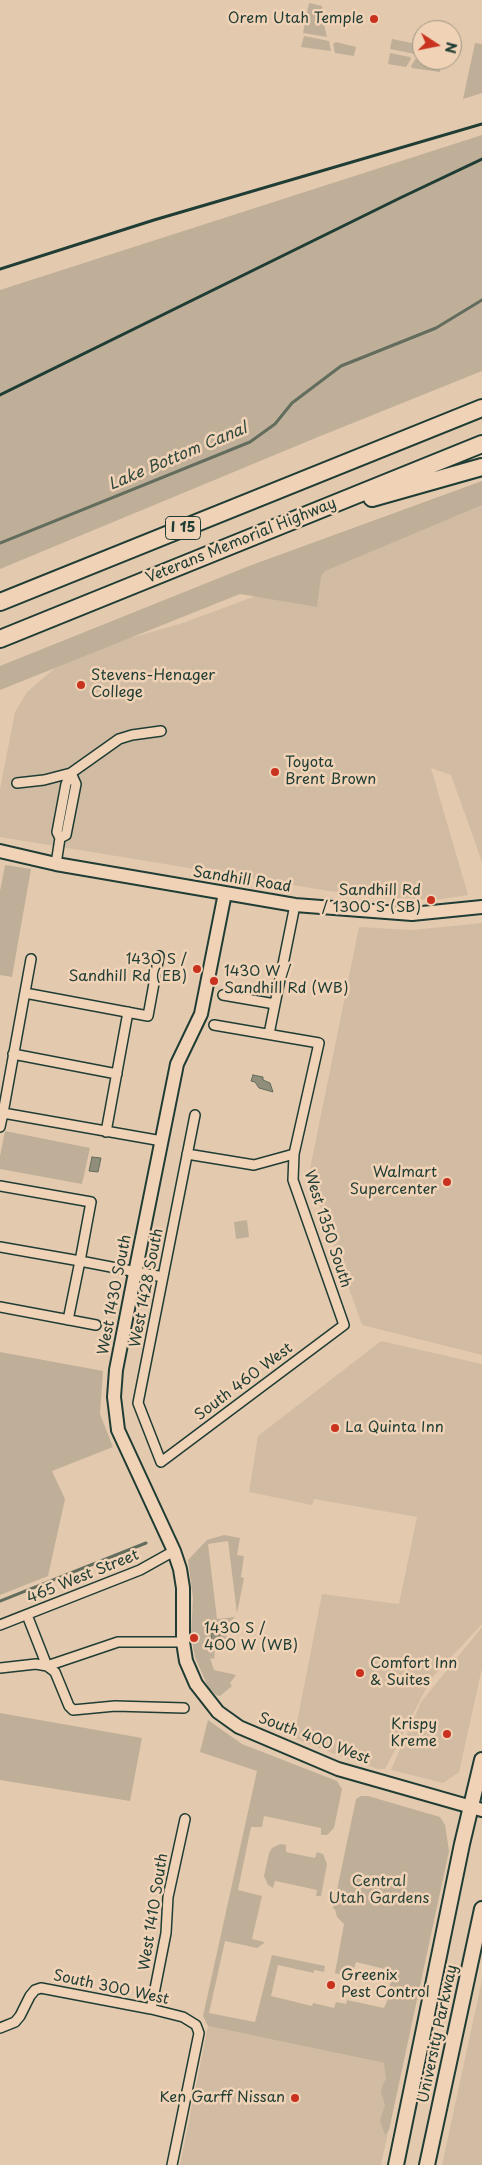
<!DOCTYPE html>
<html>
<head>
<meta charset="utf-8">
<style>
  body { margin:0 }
  #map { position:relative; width:482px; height:2165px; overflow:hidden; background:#e3c9ae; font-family:"Playpen Sans",sans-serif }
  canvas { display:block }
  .north { position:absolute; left:412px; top:20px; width:50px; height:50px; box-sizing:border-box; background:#f0d2b6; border:1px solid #9c9682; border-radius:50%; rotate:101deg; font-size:14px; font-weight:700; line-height:20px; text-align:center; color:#1f3d34 }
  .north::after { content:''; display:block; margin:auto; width:18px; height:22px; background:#c8321e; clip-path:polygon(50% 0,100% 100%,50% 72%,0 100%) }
</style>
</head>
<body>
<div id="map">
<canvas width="482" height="2165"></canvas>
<div class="north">N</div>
</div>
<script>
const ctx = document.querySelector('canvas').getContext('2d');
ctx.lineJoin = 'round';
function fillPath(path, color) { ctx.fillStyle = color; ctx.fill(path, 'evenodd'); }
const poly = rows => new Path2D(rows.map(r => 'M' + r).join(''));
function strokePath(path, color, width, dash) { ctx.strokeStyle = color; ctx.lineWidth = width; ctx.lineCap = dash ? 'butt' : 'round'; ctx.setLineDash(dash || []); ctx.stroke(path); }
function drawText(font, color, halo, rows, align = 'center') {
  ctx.font = font + ' "Playpen Sans",sans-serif'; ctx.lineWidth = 5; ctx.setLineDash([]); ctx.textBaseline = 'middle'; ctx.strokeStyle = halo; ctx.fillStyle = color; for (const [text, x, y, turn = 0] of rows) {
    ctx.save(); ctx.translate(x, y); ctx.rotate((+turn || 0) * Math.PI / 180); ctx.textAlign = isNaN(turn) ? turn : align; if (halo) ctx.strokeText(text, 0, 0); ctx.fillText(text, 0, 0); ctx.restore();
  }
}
fillPath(poly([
  [482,502,482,862,451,775,431,768,468,895,435,900,360,896,0,837,0,789,15,712,27,692,55,668,116,642,183,623,299,580],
  [482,923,482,1355,362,1325,309,1174,359,927,412,930],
  [381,1341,482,1364,482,1624,431,1679,385,1769,378,1769,345,1758,294,1738,322,1594,399,1604,417,1517,314,1499,312,1505,249,1492,258,1436],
  [482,1627,482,1668,459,1772,443,1783,391,1770,421,1702],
  [482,1980,482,2165,442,2165],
  [208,2026,402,2067,381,2165,180,2165]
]), '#d1bca3');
fillPath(poly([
  [309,3,322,6,323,20,327,37,303,33],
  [304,36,329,41,331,51,301,47],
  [422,37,422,45,415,54,390,49,392,39,417,44],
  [336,42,356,47,354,56,335,53,333,44],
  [475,43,482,44,482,93,463,99],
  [390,53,410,57,411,59,406,67,388,64],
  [416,58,441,63,440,72,412,68,411,66],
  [482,135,482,371,318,437,0,569,0,290],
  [482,481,482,505,325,571,321,576,317,607,240,594,0,690,0,666,249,566],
  [5,865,31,869,12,977,0,975,0,891],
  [5,1131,90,1148,82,1184,0,1169,0,1156],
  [247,1220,249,1237,236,1239,234,1222],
  [0,1352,103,1371,100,1414,113,1447,52,1471,65,1499,48,1576,0,1595],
  [224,1535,240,1538,237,1555,244,1556,241,1577,244,1578,237,1613,228,1541,208,1544,217,1619,235,1617,229,1623,224,1651,215,1649,214,1659,210,1658,214,1670,236,1675,230,1683,232,1686,220,1696,216,1695,208,1687,195,1657,191,1636,193,1598,188,1560,207,1540],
  [0,1713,142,1738,130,1801,0,1780],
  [208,1720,242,1744,337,1781,342,1789,334,1828,327,1835,321,1835,321,1828,264,1816,262,1827,251,1827,238,1890,262,1896,252,1939,264,1942,264,1943,257,1948,225,1941,209,2013,255,2022,272,1955,325,1966,324,1972,314,1970,314,1973,278,1965,271,1996,312,2006,313,2003,334,2008,336,2002,346,2004,347,2000,384,2008,392,1990,389,1989,393,1971,356,1962,353,1972,342,1970,341,1975,335,1973,344,1924,337,1917,335,1909,333,1909,356,1799,361,1796,368,1796,440,1817,445,1825,449,1851,389,2130,385,2135,380,2121,385,2105,381,2092,383,2084,386,2079,384,2063,208,2026,203,2016,257,1771,200,1752],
  [280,1844,286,1845,286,1852,315,1858,317,1852,323,1854,327,1864,321,1896,316,1896,317,1890,285,1883,275,1881,273,1888,268,1885,264,1876,269,1853,272,1848]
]), '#bfaf98');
const water = poly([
  [253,1075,263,1077,263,1080,270,1083,273,1092,259,1088,255,1082,251,1081,253,1075],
  [92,1157,101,1158,98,1172,89,1171,92,1157],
  [213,1628,221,1629,218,1646,210,1645,213,1628]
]);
fillPath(water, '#908d7a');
strokePath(water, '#636d5e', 1);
strokePath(poly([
  [0,543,250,442,275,424,292,403,341,366,436,328,482,300],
  [0,1601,146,1543]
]), '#636d5e', 3);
const street = poly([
  [17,783,44,780,71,773,119,739,132,735,161,731],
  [60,838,66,835,76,784,71,773],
  [56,864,60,838,57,832,66,784,71,773],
  [31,959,3,1113,162,1141],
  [25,993,148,1016,159,956],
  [223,995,275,1004,269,1034],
  [275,1004,295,905],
  [13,1054,117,1074],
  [195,1115,138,1403,161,1462,344,1325,293,1180,294,1154,319,1043,214,1025],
  [0,1127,3,1113],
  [106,1132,128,1012],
  [187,1154,254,1165,294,1154],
  [0,1186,91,1202,80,1261,163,1277],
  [0,1247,80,1261,68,1320],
  [0,1307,96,1325],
  [27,1615,47,1666,118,1642,183,1642],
  [0,1625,140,1570,174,1551],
  [0,1668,36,1664,47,1666,55,1672,69,1706,73,1710,115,1706,184,1708],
  [151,2009,166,1933,168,1897,185,1819],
  [0,2028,15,2022,20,2016,30,1996,35,1990,41,1988,151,2009,183,2017,196,2025,199,2033,172,2165]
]);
const secondary = poly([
  [0,851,56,864,295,905,412,914,482,907],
  [225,893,201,1014,177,1064,135,1273,116,1370,114,1397,118,1430,174,1551,180,1569,183,1588,183,1642,186,1661,196,1684,218,1712,239,1727,338,1769,482,1810]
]);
const primary = poly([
  [396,2165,462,1844,482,1760],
  [427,2165,482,1909]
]);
const highway = poly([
  [372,498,482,467],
  [0,602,482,408],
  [0,639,482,444]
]);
strokePath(street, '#1f3d34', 12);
strokePath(secondary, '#1f3d34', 16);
strokePath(primary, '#1f3d34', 18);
strokePath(highway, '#1f3d34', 20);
strokePath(street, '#f0d2b6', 9);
strokePath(secondary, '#f0d2b6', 12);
strokePath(primary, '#f0d2b6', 14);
strokePath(highway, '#f0d2b6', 16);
strokePath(poly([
  [0,269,154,220,482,124],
  [0,395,400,198,482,159]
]), '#1f3d34', 3);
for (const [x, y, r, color] of [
  [374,19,5,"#c8321e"],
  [81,685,5,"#c8321e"],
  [275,772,5,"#c8321e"],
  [431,900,5,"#c8321e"],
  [197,969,5,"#c8321e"],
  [214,981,5,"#c8321e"],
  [447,1182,5,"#c8321e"],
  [335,1428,5,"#c8321e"],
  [194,1638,5,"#c8321e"],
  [360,1673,5,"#c8321e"],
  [447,1734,5,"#c8321e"],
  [331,1985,5,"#c8321e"],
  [295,2098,5,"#c8321e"]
]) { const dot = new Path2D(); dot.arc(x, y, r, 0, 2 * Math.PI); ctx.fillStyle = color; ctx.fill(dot); strokePath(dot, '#f0d2b6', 2); }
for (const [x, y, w] of [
  [183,528,35]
]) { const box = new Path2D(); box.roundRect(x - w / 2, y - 11.5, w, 23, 4); ctx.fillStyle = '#f0d2b6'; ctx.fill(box); strokePath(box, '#1f3d34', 1); }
drawText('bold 14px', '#1f3d34', null, [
  ["I 15",183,528]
]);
drawText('15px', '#1f3d34', '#f0d2b6', [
  ["Orem Utah Temple",364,19,"right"],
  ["Stevens-Henager",91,676],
  ["College",91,693],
  ["Toyota",285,763],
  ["Brent Brown",285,780],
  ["Sandhill Rd",421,891,"right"],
  ["/ 1300 S (SB)",421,908,"right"],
  ["1430 S /",187,960,"right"],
  ["Sandhill Rd (EB)",187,977,"right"],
  ["1430 W /",224,972],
  ["Sandhill Rd (WB)",224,989],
  ["Walmart",437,1173,"right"],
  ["Supercenter",437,1190,"right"],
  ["La Quinta Inn",345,1428],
  ["1430 S /",204,1629],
  ["400 W (WB)",204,1646],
  ["Comfort Inn",370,1664],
  ["& Suites",370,1681],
  ["Krispy",437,1725,"right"],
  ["Kreme",437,1742,"right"],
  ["Greenix",341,1976],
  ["Pest Control",341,1993],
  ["Ken Garff Nissan",285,2098,"right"]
], 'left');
drawText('15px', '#1f3d34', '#f0d2b6', [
  ["Veterans Memorial Highway",241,541,-22],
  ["Sandhill Road",242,880,9],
  ["West 1350 South",327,1229,72],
  ["West 1428 South",147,1288,-79],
  ["West 1430 South",115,1295,-79],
  ["South 460 West",244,1382,-37],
  ["465 West Street",83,1577,-22],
  ["South 400 West",314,1739,21],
  ["West 1410 South",154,1912,-81],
  ["South 300 West",111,1988,12],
  ["University Parkway",438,2034,-78]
]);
drawText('15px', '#2f483e', '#f0d2b6', [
  ["Central",379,1882],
  ["Utah Gardens",379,1899]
]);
drawText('italic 16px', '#30493e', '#f0d2b6', [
  ["Lake Bottom Canal",178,457,-23]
]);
</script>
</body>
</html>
